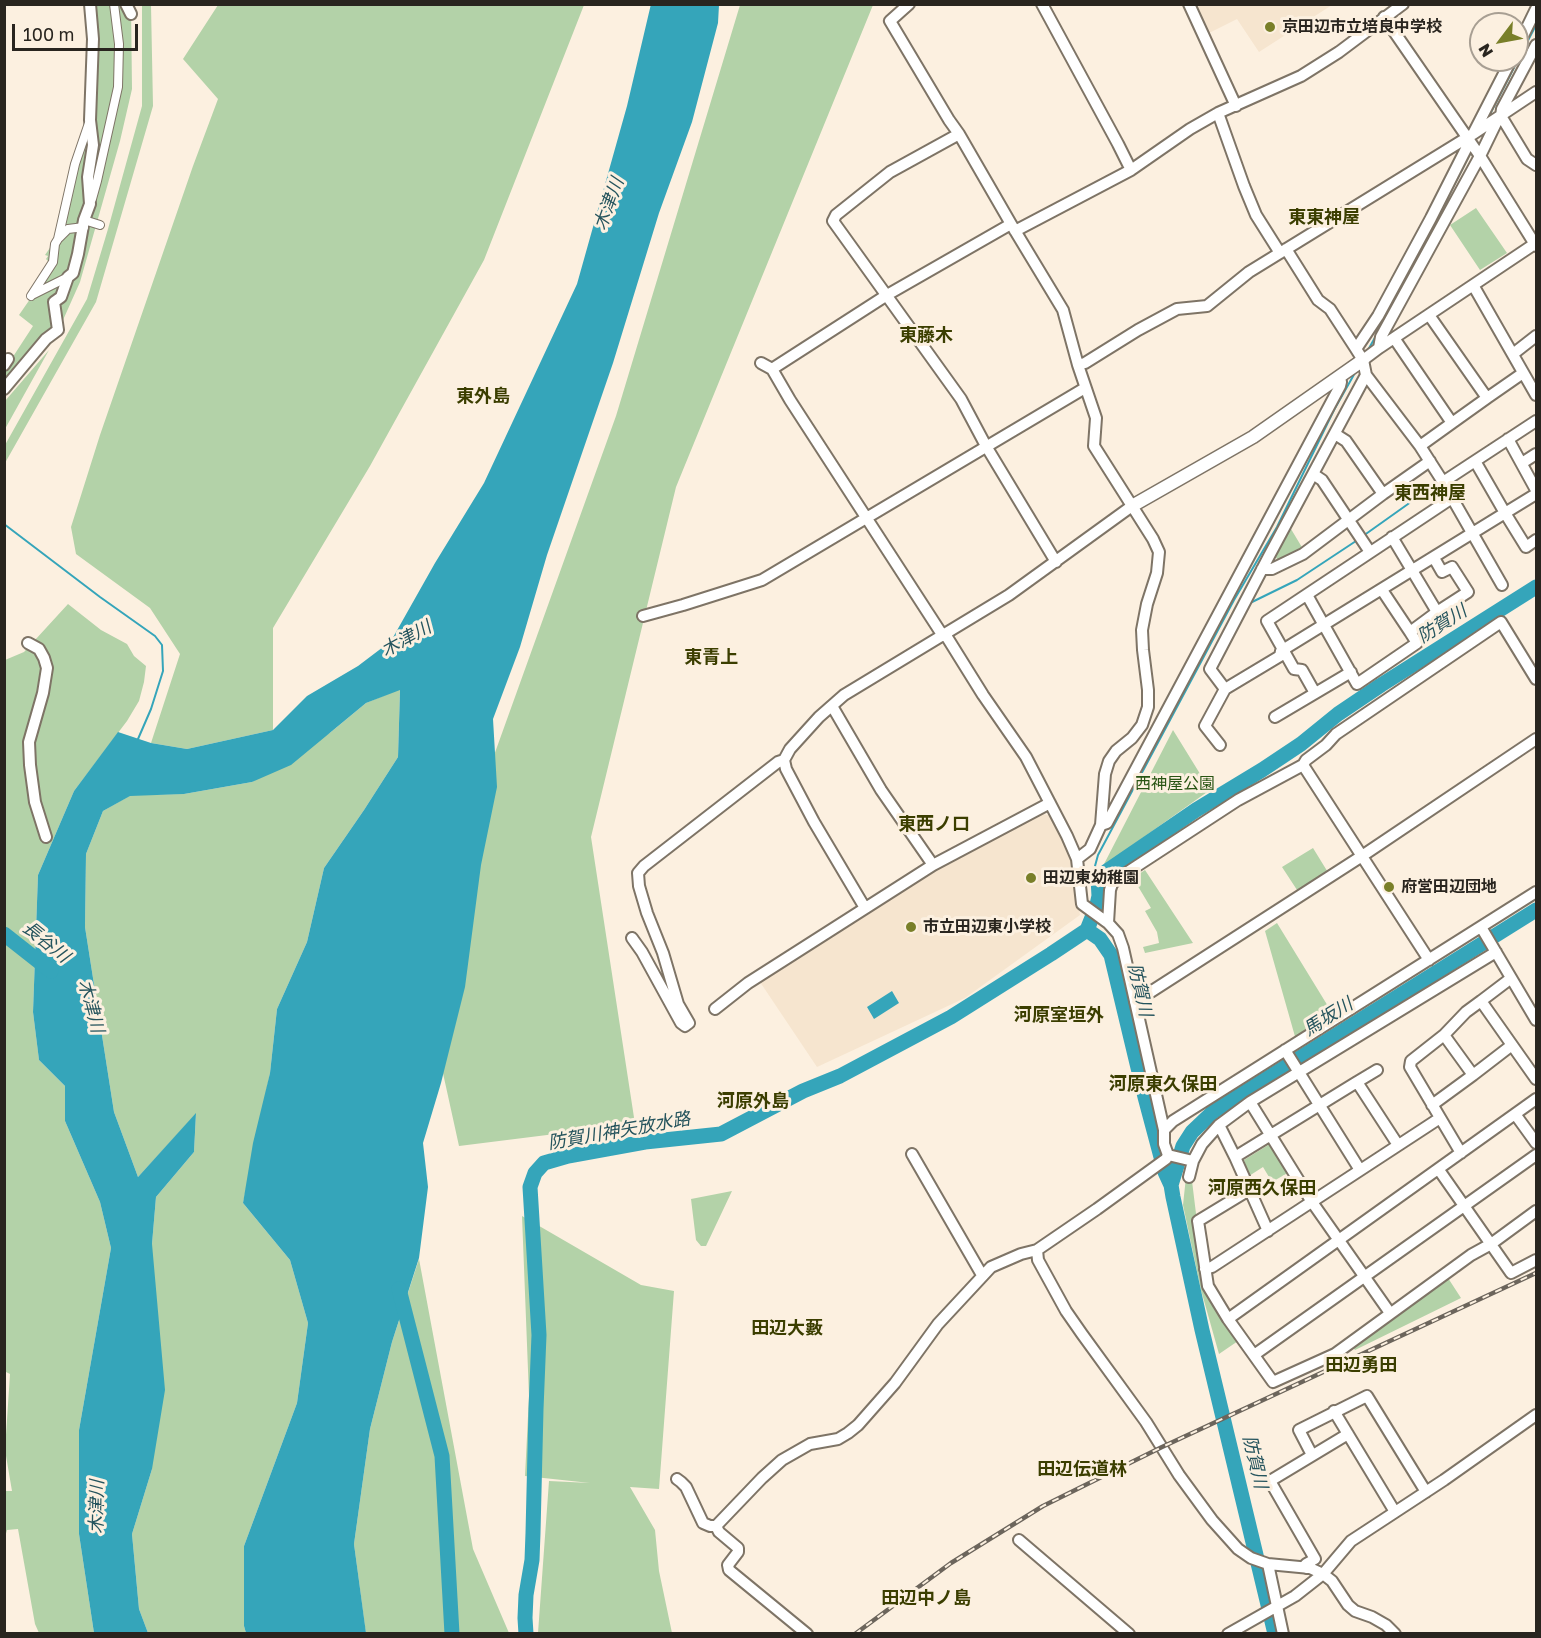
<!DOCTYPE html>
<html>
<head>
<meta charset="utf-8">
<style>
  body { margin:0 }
  #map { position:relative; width:1541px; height:1638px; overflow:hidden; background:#fcf0e0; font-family:"Golos Text",sans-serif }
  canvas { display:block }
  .frame { position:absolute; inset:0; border:6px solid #29251f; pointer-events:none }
  .north { position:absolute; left:1469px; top:12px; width:60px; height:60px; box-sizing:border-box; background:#fcf0e0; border:2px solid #a89f93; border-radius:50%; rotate:238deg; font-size:16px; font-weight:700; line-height:24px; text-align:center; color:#29251f }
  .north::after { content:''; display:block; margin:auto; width:21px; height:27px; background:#797f29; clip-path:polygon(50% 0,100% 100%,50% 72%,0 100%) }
  .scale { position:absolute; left:12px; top:24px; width:126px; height:27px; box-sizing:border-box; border:3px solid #29251f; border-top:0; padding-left:8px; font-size:18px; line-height:21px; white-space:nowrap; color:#29251f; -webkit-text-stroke:4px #fcf0e0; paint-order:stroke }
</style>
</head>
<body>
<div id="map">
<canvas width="1541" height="1638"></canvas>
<div class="frame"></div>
<div class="north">N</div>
<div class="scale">100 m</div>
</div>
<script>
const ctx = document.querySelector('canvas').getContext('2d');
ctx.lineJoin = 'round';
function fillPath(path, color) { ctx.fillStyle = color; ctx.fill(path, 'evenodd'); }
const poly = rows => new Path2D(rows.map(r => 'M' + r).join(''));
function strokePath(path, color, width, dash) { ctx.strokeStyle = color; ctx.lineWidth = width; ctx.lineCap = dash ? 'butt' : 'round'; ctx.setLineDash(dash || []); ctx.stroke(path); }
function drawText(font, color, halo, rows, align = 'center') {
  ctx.font = font + ' "Golos Text","Noto Sans JP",sans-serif'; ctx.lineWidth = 6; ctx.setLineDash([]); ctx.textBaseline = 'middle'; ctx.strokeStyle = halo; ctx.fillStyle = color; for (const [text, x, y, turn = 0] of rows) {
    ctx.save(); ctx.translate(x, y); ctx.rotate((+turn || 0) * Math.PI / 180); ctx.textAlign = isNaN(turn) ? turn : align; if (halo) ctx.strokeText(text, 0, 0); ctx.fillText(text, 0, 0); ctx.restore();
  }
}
fillPath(poly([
  [1193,5,1332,5,1259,52,1237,19,1205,35],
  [1039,813,1051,816,1068,851,1072,864,1080,915,965,998,817,1067,760,982,864,913,939,868]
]), '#f6e5cf');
fillPath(poly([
  [92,5,131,5,132,89,120,141,80,282,59,329,35,344,5,379,5,369,33,326,19,315,53,266,46,259,48,256,45,255,54,242,77,165,92,122],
  [142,5,151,5,153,106,96,302,5,463,5,445,87,299,108,229,142,106],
  [218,5,584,5,484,260,370,466,273,628,273,730,187,749,151,743,180,654,150,608,76,554,71,527,100,435,193,166,218,99,183,59],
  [740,5,873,5,676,487,591,837,635,1124,459,1146,419,964,616,416],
  [1476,208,1507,253,1480,270,1450,225],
  [49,350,5,429,5,401],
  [1291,529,1303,549,1279,562,1275,556],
  [68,604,101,630,127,644,134,656,146,666,144,682,139,701,127,721,74,791,38,875,33,1012,39,1060,65,1086,65,1121,100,1202,111,1248,79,1430,79,1534,94,1633,39,1633,35,1624,18,1529,7,1530,5,1537,5,1547,5,1491,12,1491,5,1450,10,1374,4,1371,5,660,24,652],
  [400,689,398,757,364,810,324,868,307,942,277,1009,270,1073,243,1203,290,1260,308,1323,297,1403,244,1546,244,1626,246,1633,148,1633,139,1609,132,1534,152,1469,152,1244,156,1197,194,1152,196,1114,138,1177,114,1112,85,927,86,854,103,811,131,795,184,794,252,782,331,732,366,703],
  [1173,730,1210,790,1103,866],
  [1313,848,1329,874,1299,893,1282,867],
  [1145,870,1193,943,1145,953,1143,947,1159,943,1157,932,1145,911,1151,908,1133,878],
  [1277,923,1334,1016,1296,1040,1265,931],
  [1273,1142,1291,1171,1272,1182,1263,1167,1249,1176,1244,1160],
  [1186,1177,1192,1181,1205,1287,1238,1341,1219,1354,1201,1290,1183,1205],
  [732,1191,706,1246,701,1246,696,1240,691,1199],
  [522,1216,641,1285,674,1291,659,1489,630,1487,655,1530,659,1571,672,1633,538,1633,549,1481,590,1483,525,1476,529,1396],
  [419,1259,473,1549,509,1633,520,1633,366,1634,354,1544,370,1429,392,1342],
  [1448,1278,1461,1298,1355,1350,1352,1346]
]), '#b3d2a8');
fillPath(poly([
  [651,4,719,5,718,23,692,122,659,213,613,363,547,555,520,647,493,719,497,787,481,865,465,987,441,1083,423,1143,428,1187,419,1258,392,1342,370,1429,354,1544,366,1633,246,1633,244,1626,244,1546,297,1403,308,1323,290,1260,243,1203,253,1143,270,1073,277,1009,307,942,324,868,364,810,398,757,400,690,366,703,291,765,252,782,184,794,130,796,103,811,86,854,85,927,114,1112,138,1177,196,1113,194,1152,156,1197,152,1244,165,1390,152,1469,132,1534,139,1609,148,1633,94,1633,79,1534,79,1430,111,1248,100,1202,65,1121,65,1086,39,1060,33,1012,38,875,74,791,118,732,151,743,187,749,273,730,307,696,358,666,391,641,435,563,484,483,577,284,627,106],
  [892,991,899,1003,874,1019,867,1007]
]), '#35a5ba');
strokePath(poly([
  [1488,118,1536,25],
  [1380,329,1472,150],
  [1368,350,1377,334],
  [4,524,100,597,155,636,162,645,163,671,151,709,138,739],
  [1363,536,1439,482],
  [1248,604,1297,580,1359,539],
  [1098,878,1095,866,1098,855,1234,600,1277,527,1334,410,1356,371]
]), '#35a5ba', 2);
strokePath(poly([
  [1087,930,1100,939,1111,955,1145,1097,1165,1172,1171,1185,1173,1197,1202,1330,1275,1634],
  [1087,930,1097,905,1099,896,1098,878,1107,871,1196,810,1262,770,1301,744,1338,714,1381,685,1536,587],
  [4,934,51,971],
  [1171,1185,1183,1146,1192,1132,1213,1112,1536,910],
  [399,1289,442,1456,452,1634],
  [526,1634,525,1618,526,1595,532,1560,533,1533,536,1409,539,1335,530,1187,535,1173,544,1163,568,1156,645,1142,721,1134,803,1091,840,1076,951,1017,1051,954,1087,930]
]), '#35a5ba', 15);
const pedestrian = poly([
  [92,199,97,181,118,87,119,44,114,4],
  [84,220,100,225],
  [59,238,68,229,84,227],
  [32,295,68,277],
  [31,296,53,262,55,244,58,239,75,164,89,123]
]);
const minor = poly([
  [126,4,131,14],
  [909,4,890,21,949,120,959,134,1011,224,1063,310,1078,365,1096,418,1094,446,1153,539,1159,552,1157,573,1147,604,1142,630,1143,650,1148,690,1148,707,1142,725,1132,738,1116,751,1109,761,1105,774,1101,825],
  [1042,4,1118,144,1131,170],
  [1189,4,1236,106],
  [1384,17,1480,156,1536,246],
  [1536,45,1502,109,1501,116,1527,159,1536,165],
  [1517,48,1536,9],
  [1218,113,1244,186,1256,215,1280,253],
  [959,134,890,172,836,215,833,221,961,399,986,446,1056,562],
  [1473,134,1536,92],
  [1470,141,1431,218,1378,316,1356,349,1363,360,1366,375,1420,446,1443,482,1502,585],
  [1015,231,1131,170,1190,129,1218,113,1301,76,1339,52,1403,4],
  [1286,249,1318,300,1330,309,1356,349],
  [1473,285,1536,395],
  [1429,315,1487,398,1452,423],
  [1394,338,1452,423,1420,446],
  [1379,348,1381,337,1480,156,1498,119],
  [1513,354,1536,336],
  [1363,360,1379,348,1536,243],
  [761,363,772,369,790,400,943,636],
  [4,365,8,359],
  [1078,365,1085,363,1138,330,1177,309,1207,306,1249,272,1473,134,1511,60],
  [772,369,887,295,1011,224],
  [4,389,46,339,58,330,54,302,61,297,68,277,73,273,78,254,84,220,90,204,88,177,93,145,90,120,93,39,90,4],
  [1487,398,1523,373],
  [1508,439,1536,490],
  [1522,463,1536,454],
  [1313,474,1322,480,1370,552],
  [1443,482,1536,421],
  [1383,494,1430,461],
  [1536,494,1505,513,1526,547,1536,540],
  [1434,558,1442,572,1452,567,1468,592,1437,612],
  [1262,569,1272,569,1303,554,1383,494,1346,441,1335,434],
  [1382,590,1410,632,1437,612,1392,537],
  [1307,595,1357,684,1417,643,1410,632],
  [643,616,683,605,762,580,1085,388],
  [945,634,983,695,1026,757,1067,836,1077,859,1082,904,1108,923,1110,890,1112,884,1117,879,1238,800,1303,765,1306,760,1326,745,1336,734,1501,622,1536,679],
  [28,643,39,649,44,658,47,668,43,693,29,742,30,765,35,802,46,837],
  [1225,689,1210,669,1269,556,1366,375],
  [1315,693,1302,670,1294,669,1267,621,1452,498],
  [832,706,881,790,933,865],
  [1275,717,1351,672],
  [1220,745,1205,726,1225,689,1280,656,1281,651,1505,513,1475,461],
  [1303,765,1429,960],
  [1077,859,1090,849,1101,825,1107,823,1340,386,1341,382,1339,378],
  [865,908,814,822,786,769,784,760,790,749,819,717,844,695,1009,595,1132,506],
  [1108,923,1118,934,1123,948,1164,1130,1164,1144,1168,1155],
  [1481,927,1536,1020],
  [632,938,642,952,681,1023,685,1026,689,1023,678,1004,663,953,647,913,639,886,638,873,644,866,778,762,784,760],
  [1510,979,1481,1001,1512,1045],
  [1135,1002,1362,856,1536,739],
  [715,1009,748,983,933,865,1050,803],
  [1285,1050,1360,1170],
  [1377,1070,1357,1082,1398,1145],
  [1473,1075,1512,1045,1536,1079],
  [1250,1102,1312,1202,1390,1313],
  [1432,1105,1473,1075,1444,1035],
  [1515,1114,1536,1143],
  [1219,1125,1235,1157,1268,1231],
  [1164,1130,1173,1121,1536,892],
  [1461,1153,1410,1067,1411,1061,1444,1035,1466,1012,1481,1001],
  [912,1154,982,1275],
  [1168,1155,1193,1161],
  [1235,1157,1357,1082],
  [1439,1170,1511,1273,1536,1260],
  [1189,1177,1193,1161,1202,1144,1219,1125,1250,1102,1496,952],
  [1249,1190,1198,1221,1201,1240,1208,1286,1228,1319,1273,1382,1335,1354,1471,1255,1491,1244,1536,1211],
  [1037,1250,1038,1260,1066,1311,1082,1334,1146,1422,1179,1475,1212,1520,1238,1549,1251,1558,1268,1564,1310,1568,1323,1574,1332,1581,1348,1605,1355,1611,1372,1617,1386,1625,1395,1634],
  [1205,1269,1212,1267,1440,1118],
  [1228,1319,1536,1099],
  [1254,1355,1536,1155],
  [1334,1411,1395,1512],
  [1312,1455,1299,1430,1367,1396,1426,1492],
  [677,1479,681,1482,686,1487,703,1523,710,1526,716,1526,719,1532,738,1548,738,1552,728,1565,729,1570,807,1634],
  [716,1526,762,1478,782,1460,810,1444,838,1439,848,1433,858,1425,895,1383,938,1324,991,1267,1021,1254,1037,1250,1097,1209,1166,1159,1168,1155],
  [1019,1540,1129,1634],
  [1268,1564,1283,1634],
  [1306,1568,1306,1564,1315,1559,1270,1481,1348,1434],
  [1228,1634,1295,1596,1323,1574,1351,1541,1444,1480,1536,1415]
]);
const tertiary = poly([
  [1132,506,1253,437,1363,360]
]);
strokePath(pedestrian, '#7e7466', 10);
strokePath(minor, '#7e7466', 14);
strokePath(tertiary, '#7e7466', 15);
strokePath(pedestrian, '#fff', 8);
strokePath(minor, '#fff', 10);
strokePath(tertiary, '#fff', 12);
const rail = poly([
  [855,1634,951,1563,1043,1506,1162,1447,1536,1273]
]);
strokePath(rail, '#6c655c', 4.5);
strokePath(rail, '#fcf0e0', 2, [7]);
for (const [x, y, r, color] of [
  [1270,27,6,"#797f29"],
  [1031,878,6,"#797f29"],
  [1389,887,6,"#797f29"],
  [911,927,6,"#797f29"]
]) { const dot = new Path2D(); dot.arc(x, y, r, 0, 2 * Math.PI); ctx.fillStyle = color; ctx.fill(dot); strokePath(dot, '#fcf0e0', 2); }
drawText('bold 16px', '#29251f', '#fcf0e0', [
  ["京田辺市立培良中学校",1282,27],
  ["田辺東幼稚園",1043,878],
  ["府営田辺団地",1401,887],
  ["市立田辺東小学校",923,927]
], 'left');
drawText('16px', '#285413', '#fcf0e0', [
  ["西神屋公園",1175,784]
]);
drawText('italic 18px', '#25545d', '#fcf0e0', [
  ["木津川",609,204,-70],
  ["防賀川",1442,624,-32],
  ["木津川",406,639,-29],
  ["長谷川",46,942,39],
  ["防賀川",1140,990,77],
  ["木津川",91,1006,75],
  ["馬坂川",1328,1017,-32],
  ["防賀川神矢放水路",619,1131,-10],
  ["防賀川",1255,1462,77],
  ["木津川",97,1507,-89]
]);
drawText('bold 18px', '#3b3e00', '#fcf0e0', [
  ["東東神屋",1324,217],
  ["東藤木",926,335],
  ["東外島",483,396],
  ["東西神屋",1430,493],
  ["東青上",711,657],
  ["東西ノ口",934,824],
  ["河原室垣外",1059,1015],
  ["河原東久保田",1163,1084],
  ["河原外島",753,1101],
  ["河原西久保田",1262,1188],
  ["田辺大藪",787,1328],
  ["田辺勇田",1361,1365],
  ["田辺伝道林",1082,1469],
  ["田辺中ノ島",926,1598]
]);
</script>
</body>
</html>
